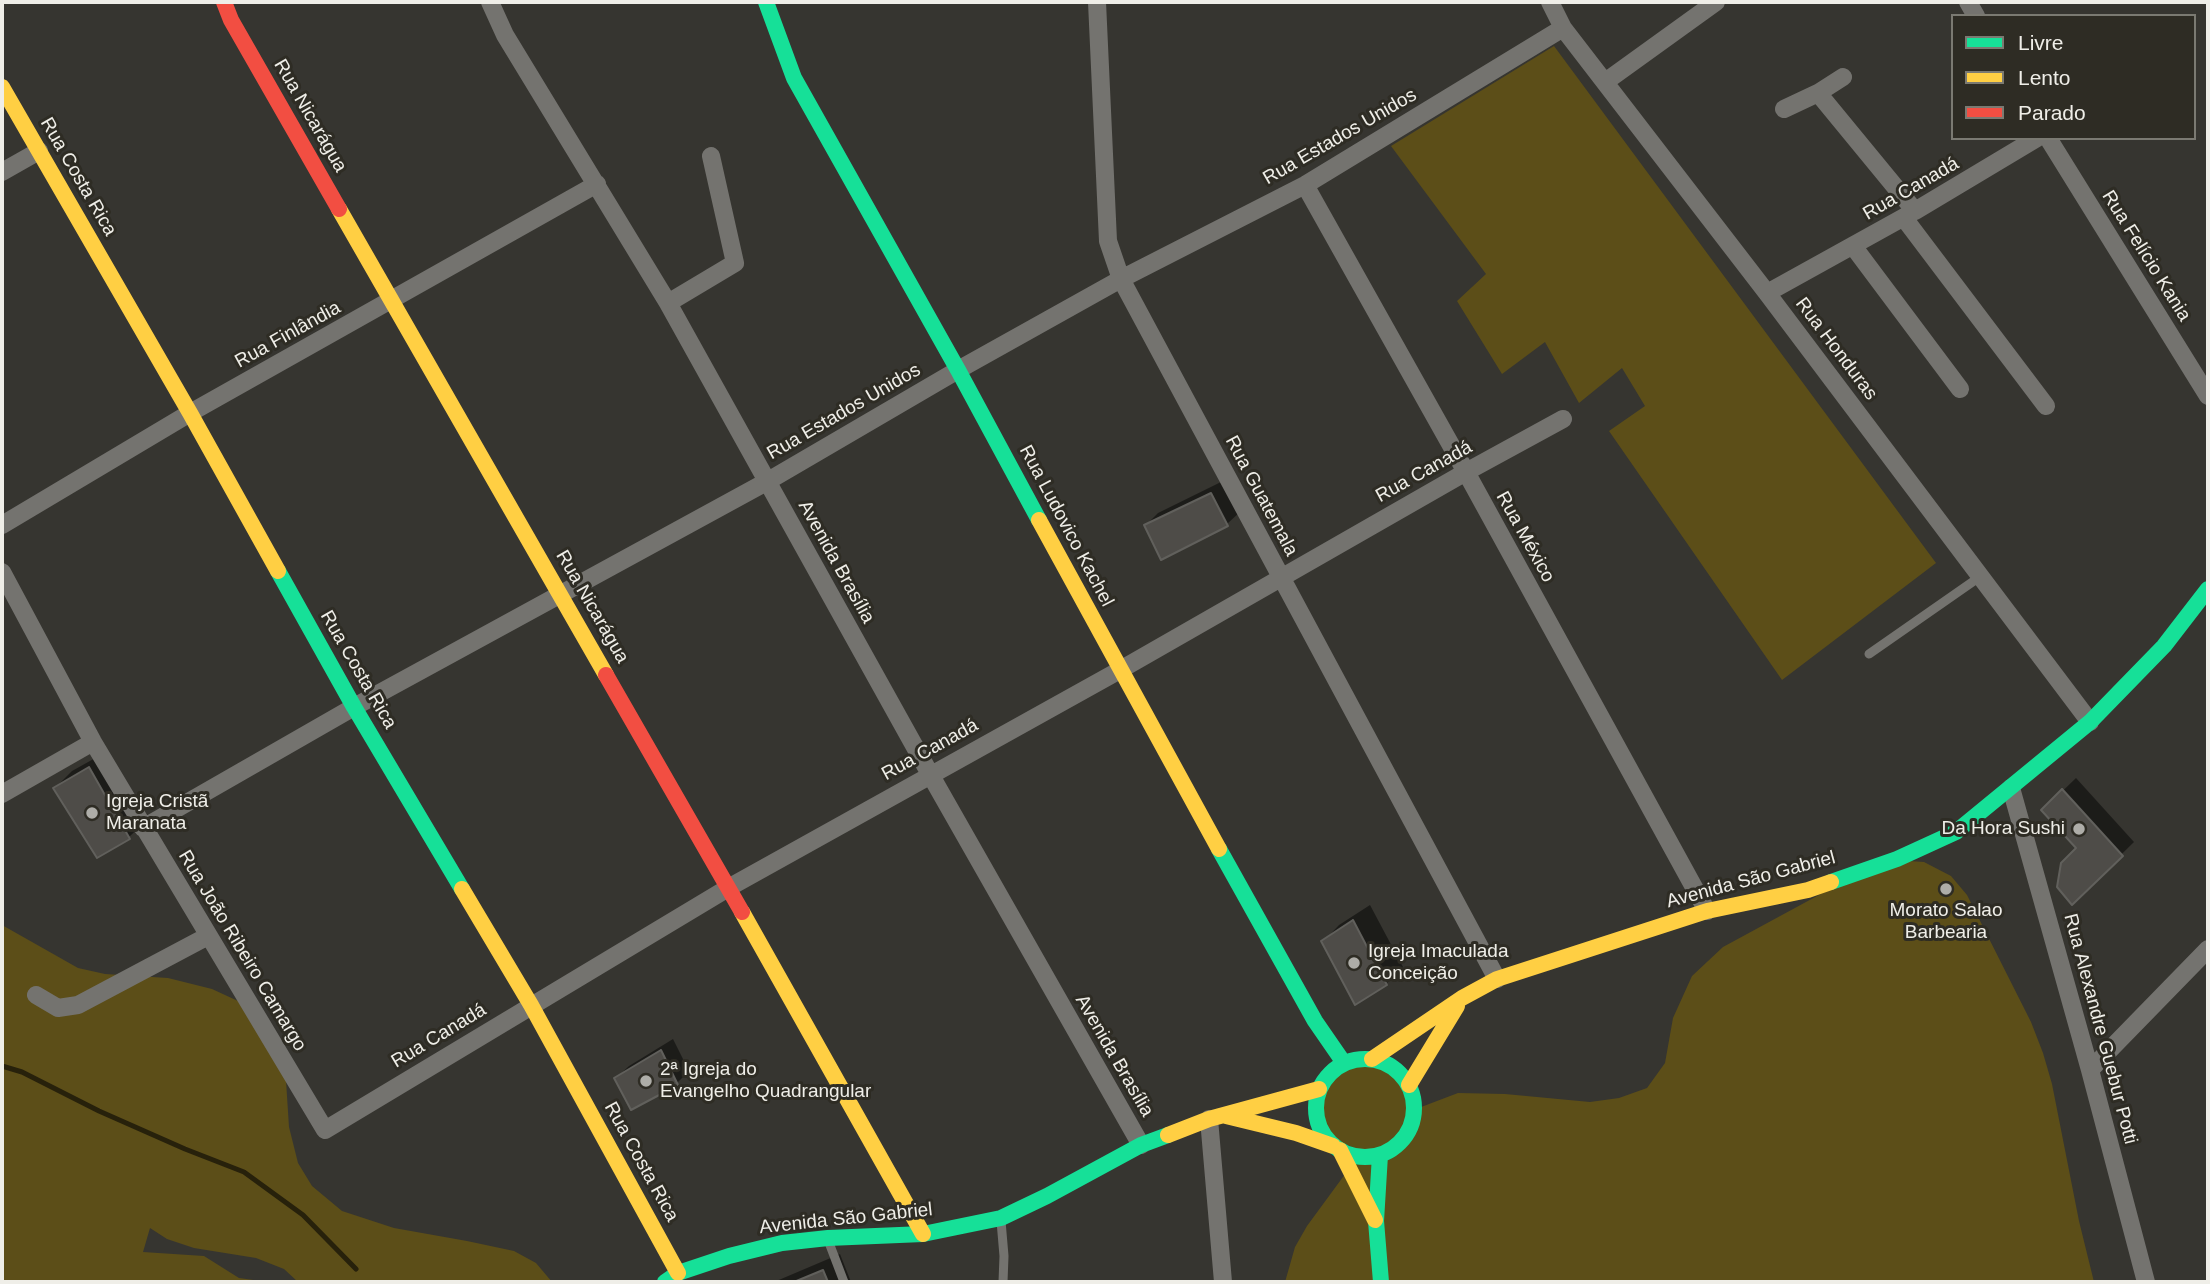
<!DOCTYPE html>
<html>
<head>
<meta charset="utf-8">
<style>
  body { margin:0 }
  #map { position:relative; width:2210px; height:1284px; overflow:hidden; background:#363530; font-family:Helvetica,sans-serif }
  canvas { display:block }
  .frame { position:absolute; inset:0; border:4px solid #efeee8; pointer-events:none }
  .legend { position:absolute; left:1951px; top:14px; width:245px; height:126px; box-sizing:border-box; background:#2e2c24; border:2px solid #7b7a72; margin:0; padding:9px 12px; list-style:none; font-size:21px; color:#efeee8 }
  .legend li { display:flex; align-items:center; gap:14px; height:35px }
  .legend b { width:35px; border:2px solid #7b7a72 }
</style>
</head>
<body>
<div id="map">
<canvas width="2210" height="1284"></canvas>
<div class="frame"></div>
<ul class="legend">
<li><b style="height:9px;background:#16e098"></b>Livre</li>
<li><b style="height:9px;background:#ffcf43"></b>Lento</li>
<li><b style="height:9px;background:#f24e42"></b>Parado</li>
</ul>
</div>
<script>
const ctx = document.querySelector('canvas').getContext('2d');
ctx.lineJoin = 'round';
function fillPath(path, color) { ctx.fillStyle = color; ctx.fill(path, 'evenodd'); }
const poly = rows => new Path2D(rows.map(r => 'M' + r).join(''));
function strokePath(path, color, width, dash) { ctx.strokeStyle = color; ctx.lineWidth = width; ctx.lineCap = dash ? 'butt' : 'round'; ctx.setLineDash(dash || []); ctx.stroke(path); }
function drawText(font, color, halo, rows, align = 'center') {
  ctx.font = font + ' Helvetica,sans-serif'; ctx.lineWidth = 6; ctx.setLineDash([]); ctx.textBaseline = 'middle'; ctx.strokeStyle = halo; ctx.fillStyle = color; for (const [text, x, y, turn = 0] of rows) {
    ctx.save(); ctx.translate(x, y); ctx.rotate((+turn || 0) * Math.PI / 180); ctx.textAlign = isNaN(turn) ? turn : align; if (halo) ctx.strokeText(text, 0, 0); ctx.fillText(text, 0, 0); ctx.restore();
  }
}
fillPath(poly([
  [1554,46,1936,563,1782,680,1609,431,1645,406,1622,368,1579,403,1545,342,1502,374,1457,301,1486,274,1391,146],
  [1909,861,1924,862,1951,876,1967,895,2031,1022,2043,1053,2052,1084,2079,1221,2094,1282,1285,1282,1295,1247,1307,1226,1362,1151,1338,1141,1328,1130,1323,1116,1322,1101,1327,1087,1336,1075,1349,1068,1363,1065,1378,1067,1391,1073,1401,1084,1407,1096,1408,1112,1458,1093,1505,1094,1590,1102,1619,1098,1647,1088,1665,1063,1673,1018,1692,976,1723,947,1841,883],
  [2,925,78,968,105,974,168,978,212,989,238,1001,285,1065,289,1127,298,1163,312,1186,342,1211,394,1228,467,1241,514,1251,536,1263,552,1282,298,1282,284,1269,256,1258,194,1248,167,1239,150,1228,143,1252,204,1256,239,1278,268,1282,2,1282]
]), '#5c4e18');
fillPath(poly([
  [1223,481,1240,512,1227,524,1162,558,1146,525,1158,513],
  [106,752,146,821,129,837,97,855,55,788,72,771],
  [2076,778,2134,842,2073,902,2079,848,2043,810],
  [1370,905,1403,967,1386,984,1323,942,1339,925],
  [673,1039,689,1071,677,1083,616,1078,629,1066],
  [840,1254,851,1282,774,1282]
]), '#0007');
strokePath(poly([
  [2,1066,22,1072,99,1111,185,1149,244,1172,303,1215,356,1269]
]), '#27210b', 5);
const building = poly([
  [1211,493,1228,526,1161,560,1144,525,1211,493],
  [89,767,130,839,97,858,53,788,89,767],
  [2062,789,2123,856,2072,905,2057,887,2061,863,2076,848,2041,810,2062,789],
  [1353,920,1387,985,1355,1005,1321,941,1353,920],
  [661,1050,678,1085,631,1110,614,1078,661,1050],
  [823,1270,828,1282,794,1282,823,1270]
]);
fillPath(building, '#4e4c48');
strokePath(building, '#61605c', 2);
strokePath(poly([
  [1869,654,1981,576],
  [1001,1221,1004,1256,1003,1282],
  [828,1240,844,1282]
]), '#74736f', 9);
strokePath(poly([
  [490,2,505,35,668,303,930,774,1141,1145],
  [1097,2,1108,241,1121,279,1497,979],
  [1550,2,1563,28,1767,293,2090,722],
  [1968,2,1976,16],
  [1605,82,1716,2],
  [1818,93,1915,211],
  [1784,109,1818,93,1843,77],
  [2048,138,2208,396],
  [2,172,39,151],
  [1305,185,1466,472,1707,911],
  [1904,218,2046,406],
  [1853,246,1960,389],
  [1767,293,1915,211,2037,138],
  [668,303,735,263,711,156],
  [2,525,190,413,597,184],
  [2,572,93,742,325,1130,728,888,1120,670,1466,472,1563,419],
  [2011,788,2090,1070,2146,1282],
  [2,794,93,742],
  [143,828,354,707,768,481,958,370,1121,279,1305,185,1563,28],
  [36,995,58,1008,78,1005,208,936],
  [2090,1070,2208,949],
  [1209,1119,1223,1282]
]), '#74736f', 18);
strokePath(poly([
  [766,2,794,78,958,370,1039,520],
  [278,571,354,707,462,889],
  [1219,849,1315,1021,1344,1063],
  [1831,882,1897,859,1956,832,2090,722,2164,646,2208,589],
  '1316 1108a49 49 0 1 1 98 0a49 49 0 1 1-98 0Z',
  [1380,1155,1376,1221,1381,1282],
  [665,1282,678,1273,729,1256,782,1243,828,1238,923,1234,1001,1218,1047,1196,1141,1145,1168,1135]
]), '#16e098', 16);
strokePath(poly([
  [2,87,190,413,278,571],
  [339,209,606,675],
  [1039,520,1219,849],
  [462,889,531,1005,678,1273],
  [742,912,923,1234],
  [1372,1059,1462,998,1497,979,1707,911,1808,890,1831,882],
  [1409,1085,1457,1006],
  [1226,1116,1296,1133,1333,1146],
  [1168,1135,1209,1119,1319,1089],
  [1340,1150,1375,1220]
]), '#ffcf43', 16);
strokePath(poly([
  [224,2,231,20,339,209],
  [606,675,742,912]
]), '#f24e42', 16);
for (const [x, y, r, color] of [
  [92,813,7,"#aeada8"],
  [2079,829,7,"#aeada8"],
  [1946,889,7,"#aeada8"],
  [1354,963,7,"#aeada8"],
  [646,1081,7,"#aeada8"]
]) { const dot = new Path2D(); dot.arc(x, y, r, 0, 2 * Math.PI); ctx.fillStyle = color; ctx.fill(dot); strokePath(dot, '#2e2c24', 2.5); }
drawText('19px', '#efeee8', '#2e2c24', [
  ["Rua Nicarágua",310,116,60],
  ["Rua Estados Unidos",1340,137,-30],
  ["Rua Costa Rica",78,177,60],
  ["Rua Canadá",1911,189,-30],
  ["Rua Felício Kania",2146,256,58],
  ["Rua Finlândia",288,335,-29],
  ["Rua Honduras",1836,349,53],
  ["Rua Estados Unidos",844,412,-30],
  ["Rua Canadá",1424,472,-29],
  ["Rua Guatemala",1261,496,62],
  ["Rua Ludovico Kachel",1066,526,62],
  ["Rua México",1525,537,61],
  ["Avenida Brasília",836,562,61],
  ["Rua Nicarágua",592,607,60],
  ["Rua Costa Rica",358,670,60],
  ["Rua Canadá",930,750,-29],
  ["Avenida São Gabriel",1751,880,-15],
  ["Rua João Ribeiro Camargo",242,951,59],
  ["Rua Alexandre Guebur Potti",2100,1029,75],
  ["Rua Canadá",439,1036,-31],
  ["Avenida Brasília",1114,1056,60],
  ["Rua Costa Rica",641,1162,61],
  ["Avenida São Gabriel",846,1219,-6]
]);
drawText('19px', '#efeee8', '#2e2c24', [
  ["Igreja Cristã",106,802],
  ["Maranata",106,824],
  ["Da Hora Sushi",2065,829,"right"],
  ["Morato Salao",1946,911,"center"],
  ["Barbearia",1946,933,"center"],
  ["Igreja Imaculada",1368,952],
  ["Conceição",1368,974],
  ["2ª Igreja do",660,1070],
  ["Evangelho Quadrangular",660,1092]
], 'left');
</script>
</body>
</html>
